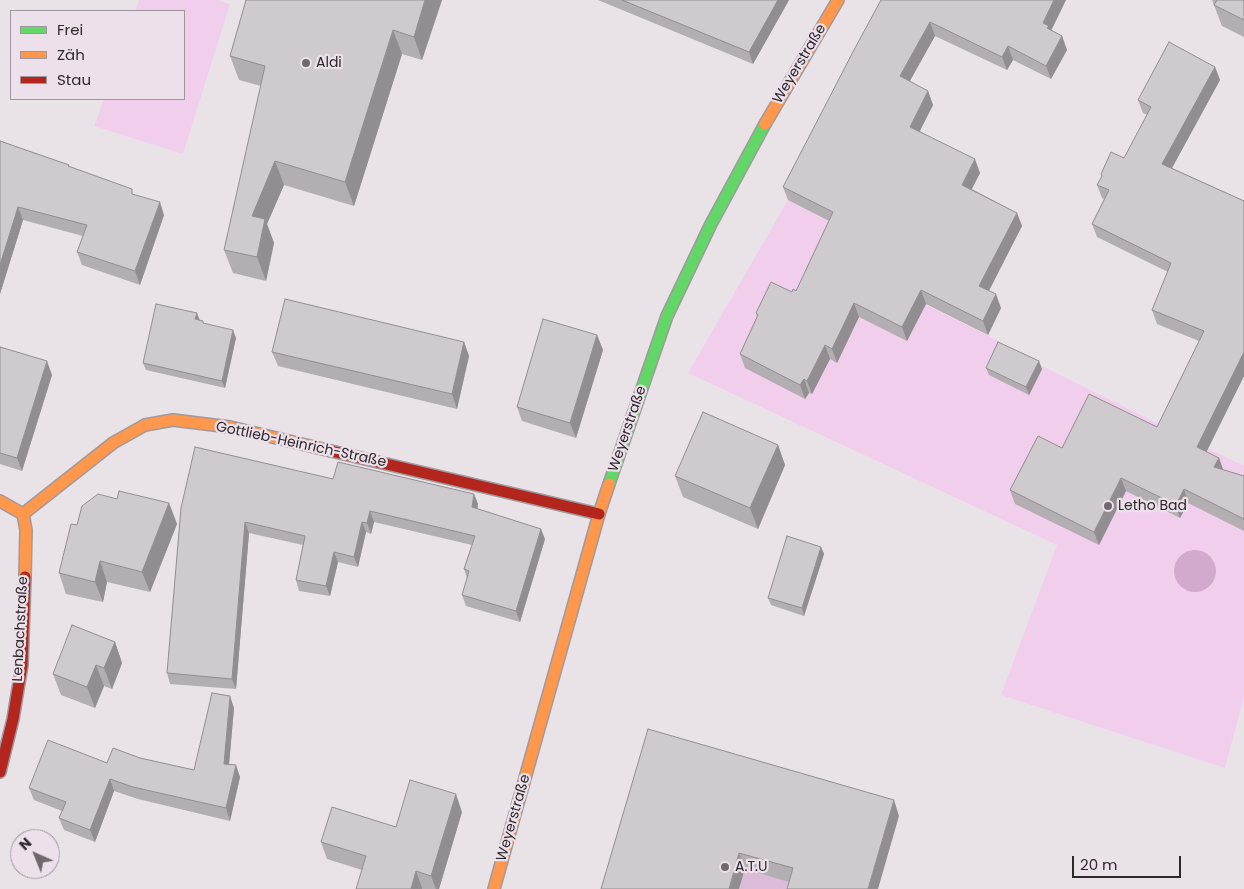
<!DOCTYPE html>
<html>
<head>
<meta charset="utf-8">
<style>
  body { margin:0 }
  #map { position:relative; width:1244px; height:889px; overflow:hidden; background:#e9e3e8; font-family:Poppins,sans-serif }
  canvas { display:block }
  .legend { position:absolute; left:10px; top:10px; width:175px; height:90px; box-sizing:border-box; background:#ece0ea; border:1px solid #a0969e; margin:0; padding:6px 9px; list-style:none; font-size:15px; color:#2d282c }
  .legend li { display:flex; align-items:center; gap:10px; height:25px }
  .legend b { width:25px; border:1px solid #a0969e }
  .north { position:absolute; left:10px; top:829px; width:50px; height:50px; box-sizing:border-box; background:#ece0ea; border:1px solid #a0969e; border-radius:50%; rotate:316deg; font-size:14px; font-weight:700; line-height:20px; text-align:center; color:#2d282c }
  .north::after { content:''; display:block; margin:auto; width:18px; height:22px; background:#6f696e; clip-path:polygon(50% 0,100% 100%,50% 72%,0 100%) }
  .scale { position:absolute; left:1072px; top:856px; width:109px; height:22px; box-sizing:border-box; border:2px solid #2d282c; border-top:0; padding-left:6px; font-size:15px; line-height:18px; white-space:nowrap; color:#2d282c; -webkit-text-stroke:4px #ece0ea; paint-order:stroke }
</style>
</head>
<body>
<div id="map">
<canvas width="1244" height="889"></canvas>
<ul class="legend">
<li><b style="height:6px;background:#63d668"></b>Frei</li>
<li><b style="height:6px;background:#ff974d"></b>Zäh</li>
<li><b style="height:6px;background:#b3261e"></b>Stau</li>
</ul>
<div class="north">N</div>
<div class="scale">20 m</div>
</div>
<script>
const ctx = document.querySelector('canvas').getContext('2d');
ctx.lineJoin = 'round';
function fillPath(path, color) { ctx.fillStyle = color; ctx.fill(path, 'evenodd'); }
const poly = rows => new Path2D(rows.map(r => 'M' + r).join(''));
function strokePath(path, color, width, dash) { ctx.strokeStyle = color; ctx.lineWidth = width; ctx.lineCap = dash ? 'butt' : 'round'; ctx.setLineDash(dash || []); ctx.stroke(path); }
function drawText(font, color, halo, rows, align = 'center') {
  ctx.font = font + ' Poppins,sans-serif'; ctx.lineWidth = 4.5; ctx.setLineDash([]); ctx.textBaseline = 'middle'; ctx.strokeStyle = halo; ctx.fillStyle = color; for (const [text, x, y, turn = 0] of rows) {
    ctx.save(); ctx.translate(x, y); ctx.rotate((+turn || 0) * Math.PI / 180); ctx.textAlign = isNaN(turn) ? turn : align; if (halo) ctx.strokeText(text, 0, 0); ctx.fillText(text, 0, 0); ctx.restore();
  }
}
fillPath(poly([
  [139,0,218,0,230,4,183,154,94,126,104,99,184,99,184,11,135,11],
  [788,200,838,226,862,273,987,335,1044,367,1244,466,1244,696,1225,768,1001,695,1057,545,688,373]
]), '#f1cfec');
fillPath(poly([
  [745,869,815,889,739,889]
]), '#dcbbd8');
fillPath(poly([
  '1174 571a21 21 0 1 1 42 0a21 21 0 1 1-42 0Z'
]), '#d2aacd');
const fast = poly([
  [609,484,667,316,711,224,765,124]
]);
const slow = poly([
  [765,124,838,0],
  [0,501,23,514,113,443,145,425,173,420,230,427,331,451],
  [23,514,26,530,25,577],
  [494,889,599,514,609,484]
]);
const jam = poly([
  [331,451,599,514],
  [0,772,13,719,22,665,25,577]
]);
strokePath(fast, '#9f9a9e', 14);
strokePath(slow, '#9f9a9e', 14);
strokePath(jam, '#9f9a9e', 14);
strokePath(fast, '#63d668', 11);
strokePath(slow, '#ff974d', 11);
strokePath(jam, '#b3261e', 11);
fillPath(poly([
  [442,0,422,60,402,54,354,206,284,185,267,224,274,243,266,281,233,273,224,250,261,86,239,80,230,56],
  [598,0,789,0,753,64],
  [881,0,1051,30,1062,36,1067,50,1051,79,1013,60,1007,70,935,36,909,81,928,91,933,105,920,131,980,173,972,189,1017,213,1022,226,989,291,1001,308,988,335,926,304,907,341,859,317,837,363,830,359,812,394,809,393,805,399,745,368,740,354,757,317,756,313,792,292,796,291,829,221,788,200,783,187],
  [1212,0,1244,0,1244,37,1222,26],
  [1215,67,1220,80,1172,168,1244,201,1244,376,1206,452,1219,458,1223,470,1244,476,1244,531,1188,503,1180,518,1126,491,1099,545,1015,504,1010,490,1062,448,1157,427,1199,341,1157,324,1152,310,1168,272,1097,237,1092,224,1104,199,1102,198,1097,185,1102,177,1101,174,1124,158,1147,115,1143,113,1138,100],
  [0,141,69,165,70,167,134,194,164,215,140,285,82,265,77,252,83,236,23,220,0,294],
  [200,320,204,323,236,338,225,388,146,370,143,363],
  [597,335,603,350,576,438,522,421,517,407],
  [464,342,469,356,457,409,278,366,272,352],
  [0,347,52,375,22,471,0,464],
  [986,368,1042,369,1029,395,989,375],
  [778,445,785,465,758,529,683,497,675,476],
  [333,479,474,494,478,504,477,509,545,539,520,622,466,606,462,595,467,578,464,569,472,545,374,522,371,534,366,532,358,567,338,562,330,596,299,591,296,580,303,545,249,533,236,689,170,684,167,673,181,508],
  [117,499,169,503,177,524,150,592,107,582,103,602,66,594,59,573,77,525],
  [821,547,824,554,804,616,771,605,768,598],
  [115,642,122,663,112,689,104,686,95,708,61,695,53,674],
  [234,708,229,764,240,777,230,821,138,799,114,791,95,842,64,830,59,818,62,811,34,800,29,788,107,763,140,758,194,770],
  [648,729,899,816,789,882,745,869],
  [462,812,439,889,356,889,362,870,327,859,321,842,396,827]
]), '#b2aeb1');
fillPath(poly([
  [425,0,442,0,422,60,414,37],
  [778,0,789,0,753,64,749,52],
  [1054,0,1066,0,1051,31,1054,40,1043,23],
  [930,22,935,36,905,90,900,76],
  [393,30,402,54,354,206,345,182],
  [1062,36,1067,50,1051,79,1046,66],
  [1008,46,1013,60,1007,70,1002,57],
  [1215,67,1220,80,1167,177,1162,164],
  [928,91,933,105,915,140,910,127],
  [975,159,980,173,967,198,962,185],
  [275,161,284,185,267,224,274,243,266,281,257,257,252,216],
  [160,202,164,215,140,285,135,271],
  [18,207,23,220,0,294,0,265],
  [1017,213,1022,226,984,300,979,286],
  [921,290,926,304,907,341,902,327],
  [996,294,1001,308,988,335,983,321],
  [854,303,859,317,837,363,832,349],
  [197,313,200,321,195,319],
  [233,330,236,338,225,388,222,381],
  [597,335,603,350,576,438,570,423],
  [464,342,469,356,457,409,452,394],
  [825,345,830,359,812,394,807,381],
  [1244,352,1244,376,1202,461,1197,447],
  [47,361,52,375,22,471,17,458],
  [1039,361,1042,369,1029,395,1026,387],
  [804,379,809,393,805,399,800,385],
  [778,445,785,465,758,529,750,508],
  [1219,458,1224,472,1214,467],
  [1121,478,1126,491,1099,545,1094,532],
  [1184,489,1188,503,1180,518,1176,505],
  [474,494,478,504,476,518,472,507],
  [169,503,177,524,150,592,142,572],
  [370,511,374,522,371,534,367,523],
  [245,522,249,533,236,689,232,679],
  [362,522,366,532,358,567,354,557],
  [541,529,545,539,520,622,516,611],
  [821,547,824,554,804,616,802,608],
  [334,552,338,562,330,596,326,586],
  [100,561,107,582,103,602,95,582],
  [115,642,122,663,112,689,104,668],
  [96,665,104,686,95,708,87,687],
  [230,696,234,708,228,776,224,764],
  [236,765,240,777,230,821,226,808],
  [110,779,114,791,95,842,90,830],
  [456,794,462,812,439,889,436,889,431,876],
  [894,800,899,816,878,889,868,889],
  [739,853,745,869,739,889,729,889],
  [416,871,422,888,422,889,411,889]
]), '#918d90');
const building = poly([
  [246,0,425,0,414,37,393,30,345,182,275,161,252,216,265,219,257,257,224,250,265,66,230,56,246,0],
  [622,0,778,0,749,52,622,0],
  [881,0,1054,0,1043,23,1049,26,1047,28,1062,36,1046,66,1008,46,1002,57,930,22,900,76,928,91,910,127,975,159,962,185,1017,213,979,286,996,294,983,321,921,290,902,327,854,303,832,349,825,345,807,381,804,379,800,385,740,354,758,315,756,313,771,282,792,292,793,289,796,291,833,212,783,187,855,48,881,0],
  [1217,0,1244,0,1244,20,1214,5,1217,0],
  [1169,42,1215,67,1162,164,1244,201,1244,352,1197,447,1219,458,1214,467,1244,476,1244,519,1184,489,1176,505,1121,478,1094,532,1010,490,1038,436,1062,448,1089,394,1157,427,1204,331,1152,310,1171,263,1092,224,1109,190,1097,185,1102,176,1101,174,1111,152,1124,158,1151,107,1138,100,1169,42],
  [0,141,69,165,68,166,132,189,132,194,160,202,135,271,77,252,87,225,18,207,0,265,0,141],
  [285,299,464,342,452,394,272,352,285,299],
  [156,304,197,313,195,319,203,321,203,323,233,330,222,381,143,363,156,304],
  [543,319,597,335,570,423,517,407,543,319],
  [998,342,1039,361,1026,387,986,368,998,342],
  [0,347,47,361,17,458,0,453,0,347],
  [703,412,778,445,750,508,675,476,703,412],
  [195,447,333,479,338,462,474,494,472,507,541,529,516,611,462,595,469,571,464,569,475,536,370,511,367,523,362,522,354,557,334,552,326,586,296,580,305,536,245,522,232,679,167,673,181,508,195,447],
  [119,491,169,503,142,572,100,561,95,582,59,573,71,524,77,525,82,506,98,494,117,499,119,491],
  [787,536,821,547,802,608,768,598,787,536],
  [72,625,115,642,104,668,96,665,87,687,53,674,72,625],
  [212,693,230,696,224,764,236,765,226,808,133,787,110,779,90,830,59,818,66,802,29,788,48,740,107,763,113,748,140,758,194,770,212,693],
  [648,729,894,800,868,889,787,889,793,868,739,853,729,889,601,889,648,729],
  [410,780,456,794,431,876,416,871,411,889,356,889,366,856,321,842,332,807,396,827,410,780]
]);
fillPath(building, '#cfcace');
strokePath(building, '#918d90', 1);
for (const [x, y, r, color] of [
  [306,63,5,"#6f696e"],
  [1108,506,5,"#6f696e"],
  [725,867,5,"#6f696e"]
]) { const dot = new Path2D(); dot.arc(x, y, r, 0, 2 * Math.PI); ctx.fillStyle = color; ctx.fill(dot); strokePath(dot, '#ece0ea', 2); }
drawText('14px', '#2d282c', '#ece0ea', [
  ["Aldi",316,63],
  ["Letho Bad",1118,506],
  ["A.T.U",735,867]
], 'left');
drawText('14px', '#2d282c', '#ece0ea', [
  ["Weyerstraße",800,64,-59],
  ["Weyerstraße",628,429,-71],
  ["Gottlieb-Heinrich-Straße",301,445,12],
  ["Lenbachstraße",21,629,-87],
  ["Weyerstraße",514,818,-74]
]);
</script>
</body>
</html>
